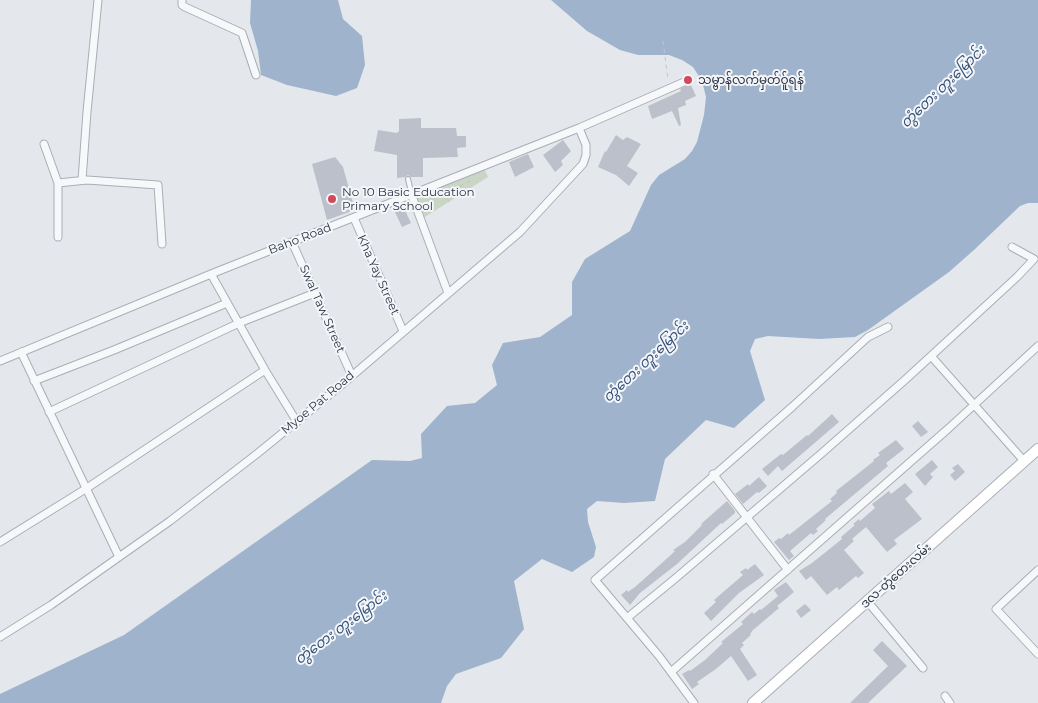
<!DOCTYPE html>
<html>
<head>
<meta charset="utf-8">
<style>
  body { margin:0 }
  canvas { display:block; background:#e4e7ec }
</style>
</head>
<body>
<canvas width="1038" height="703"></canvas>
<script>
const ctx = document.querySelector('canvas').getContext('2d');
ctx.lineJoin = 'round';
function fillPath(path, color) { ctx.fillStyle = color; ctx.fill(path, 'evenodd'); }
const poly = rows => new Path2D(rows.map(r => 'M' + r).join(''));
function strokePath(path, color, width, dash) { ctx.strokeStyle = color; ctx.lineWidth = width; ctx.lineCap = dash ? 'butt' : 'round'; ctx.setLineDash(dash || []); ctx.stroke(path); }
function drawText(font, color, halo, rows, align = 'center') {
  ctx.font = font + ' Montserrat,"Noto Sans Myanmar",sans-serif'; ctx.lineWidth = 4; ctx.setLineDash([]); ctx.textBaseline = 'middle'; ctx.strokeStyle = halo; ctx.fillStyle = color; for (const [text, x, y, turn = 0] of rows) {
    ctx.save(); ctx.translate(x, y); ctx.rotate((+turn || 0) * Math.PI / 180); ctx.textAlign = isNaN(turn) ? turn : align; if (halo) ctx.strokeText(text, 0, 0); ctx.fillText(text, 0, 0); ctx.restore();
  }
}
fillPath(poly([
  [484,168,488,177,425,217,416,196]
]), '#c9d6c5');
fillPath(poly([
  [251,0,338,0,343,19,362,36,365,65,357,88,336,96,287,85,261,75,258,51,250,23],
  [551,0,1038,0,1038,203,1028,203,1020,206,975,249,949,272,868,330,855,337,819,339,768,336,755,339,750,351,765,400,734,428,706,420,665,459,655,501,624,503,597,501,587,509,588,522,596,547,594,557,572,572,542,559,514,581,524,629,501,658,456,674,447,686,441,703,0,703,0,694,124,635,372,460,410,461,422,458,421,434,447,406,475,403,497,385,492,365,503,343,540,337,572,315,572,282,585,259,630,231,651,185,659,175,685,159,692,151,697,142,704,115,706,97,702,81,693,67,682,60,669,55,638,55,620,50,587,31]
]), '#9fb4cc');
fillPath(poly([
  [690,83,696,96,685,101,686,105,678,108,681,125,679,126,672,111,652,119,648,106,681,91,680,89],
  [421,118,421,128,456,128,457,136,466,136,466,147,457,148,458,157,423,158,423,177,411,177,408,175,405,177,397,178,397,155,374,151,378,130,397,133,399,131,399,119],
  [616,135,623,140,627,137,641,144,627,166,638,173,629,186,616,175,598,167,605,151,606,152],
  [563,140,571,151,561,161,563,165,555,172,543,155],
  [528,154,534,167,515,177,509,162],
  [335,157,343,167,355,210,327,220,312,164],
  [402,204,411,223,402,227,393,208],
  [832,414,839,422,782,471,778,466,768,476,762,469,781,454,783,455,807,435,808,436],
  [918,421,928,432,921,437,912,426],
  [896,440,904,449,886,463,888,466,875,477,825,519,826,520,816,529,818,531,813,535,811,533,790,551,794,556,789,560,774,542,779,538,781,539,788,533,789,535,832,501,830,499,837,493,836,491,874,461,873,460,880,455,878,453],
  [932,460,938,467,930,474,933,477,925,486,915,474],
  [958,464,965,472,955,481,950,475,955,471,952,468],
  [759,477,767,486,759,493,757,492,743,504,735,494,748,484,749,486],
  [905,483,913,492,905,499,922,519,894,540,897,544,887,552,866,527,852,539,854,541,844,550,864,573,858,578,856,576,839,590,837,587,827,595,811,576,806,580,799,571,812,563,842,539,841,537,855,525,853,524,859,519,860,521,875,508,872,504,880,498,889,491,891,494],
  [727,501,735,511,735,513,722,524,721,523,677,564,640,593,630,605,621,595,627,590,628,592,635,587,663,562,675,551,673,550,685,542,702,525,701,524],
  [755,564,764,575,739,593,711,621,704,613,716,602,714,600,743,575,740,572,746,568,747,570],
  [786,582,794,592,777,606,779,608,753,630,750,634,751,635,742,643,744,645,740,649,757,675,748,681,731,656,716,669,697,682,699,684,692,689,682,674,689,670,690,671,705,660,723,643,721,642,743,624,741,622,752,612,754,614,760,609,761,610,778,596,774,590],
  [805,604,811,610,801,618,796,611],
  [882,641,907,666,868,703,850,703,888,666,873,650]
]), '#bbc0ca');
const service = poly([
  [408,179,412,196]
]);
const minor = poly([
  [182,0,182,5,185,7,242,33,256,75],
  [44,144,58,183,58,237],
  [82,180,87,112,98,0],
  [58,183,87,180,158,185,162,244],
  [412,196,448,293],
  [354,218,403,331],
  [292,242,352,376],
  [211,274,265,370,297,422],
  [21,352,119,557],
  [931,356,1024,461],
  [0,361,211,274,579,128,684,82],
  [34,381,114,350,227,303],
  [49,412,239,323,315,293],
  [713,474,788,570],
  [0,542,87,488,265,370],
  [1038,570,996,609,1038,654],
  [868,602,923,668],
  [627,618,677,577,822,453,906,379,1017,277,1034,259,1012,247],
  [0,637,51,605,170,521,258,453,339,387,520,232,583,164,586,155,586,145,579,128],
  [671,672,949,428,1038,346],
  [945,696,950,703],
  [694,703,659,656,595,580,792,407,868,337,888,327]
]);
const secondary = poly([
  [753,703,1038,449]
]);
strokePath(service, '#a9aeb7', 6);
strokePath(minor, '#a9aeb7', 9);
strokePath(secondary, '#a9aeb7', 12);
strokePath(poly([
  [663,41,668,80],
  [444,191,449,202],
  [424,205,472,180]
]), '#c2c5cb', 1, [4, 4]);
strokePath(service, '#f7f8fa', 4);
strokePath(minor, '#f7f8fa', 7);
strokePath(secondary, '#fff', 10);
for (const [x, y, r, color] of [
  [688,80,5,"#d1495b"],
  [332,199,5,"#d1495b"]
]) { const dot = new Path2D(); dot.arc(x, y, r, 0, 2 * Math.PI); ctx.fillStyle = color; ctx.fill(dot); strokePath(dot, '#f4f6f9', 2); }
drawText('12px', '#2b3445', '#f4f6f9', [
  ["သမ္ဗာန်လက်မှတ်ဝ်ူရန်",698,80],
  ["No 10 Basic Education",342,192],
  ["Primary School",342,206]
], 'left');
drawText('12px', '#2b3445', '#f4f6f9', [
  ["Baho Road",300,239,-21],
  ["Kha Yay Street",378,275,66],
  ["Swal Taw Street",322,309,66],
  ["Myoe Pat Road",318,403,-40],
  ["ဒလ-တွံတေးလမ်း",896,576,-42]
]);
drawText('italic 14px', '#34527a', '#f4f6f9', [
  ["တွံတေး တူးမြောင်း",943,87,-44],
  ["တွံတေး တူးမြောင်း",646,362,-43],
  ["တွံတေး တူးမြောင်း",341,628,-37]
]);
</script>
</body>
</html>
